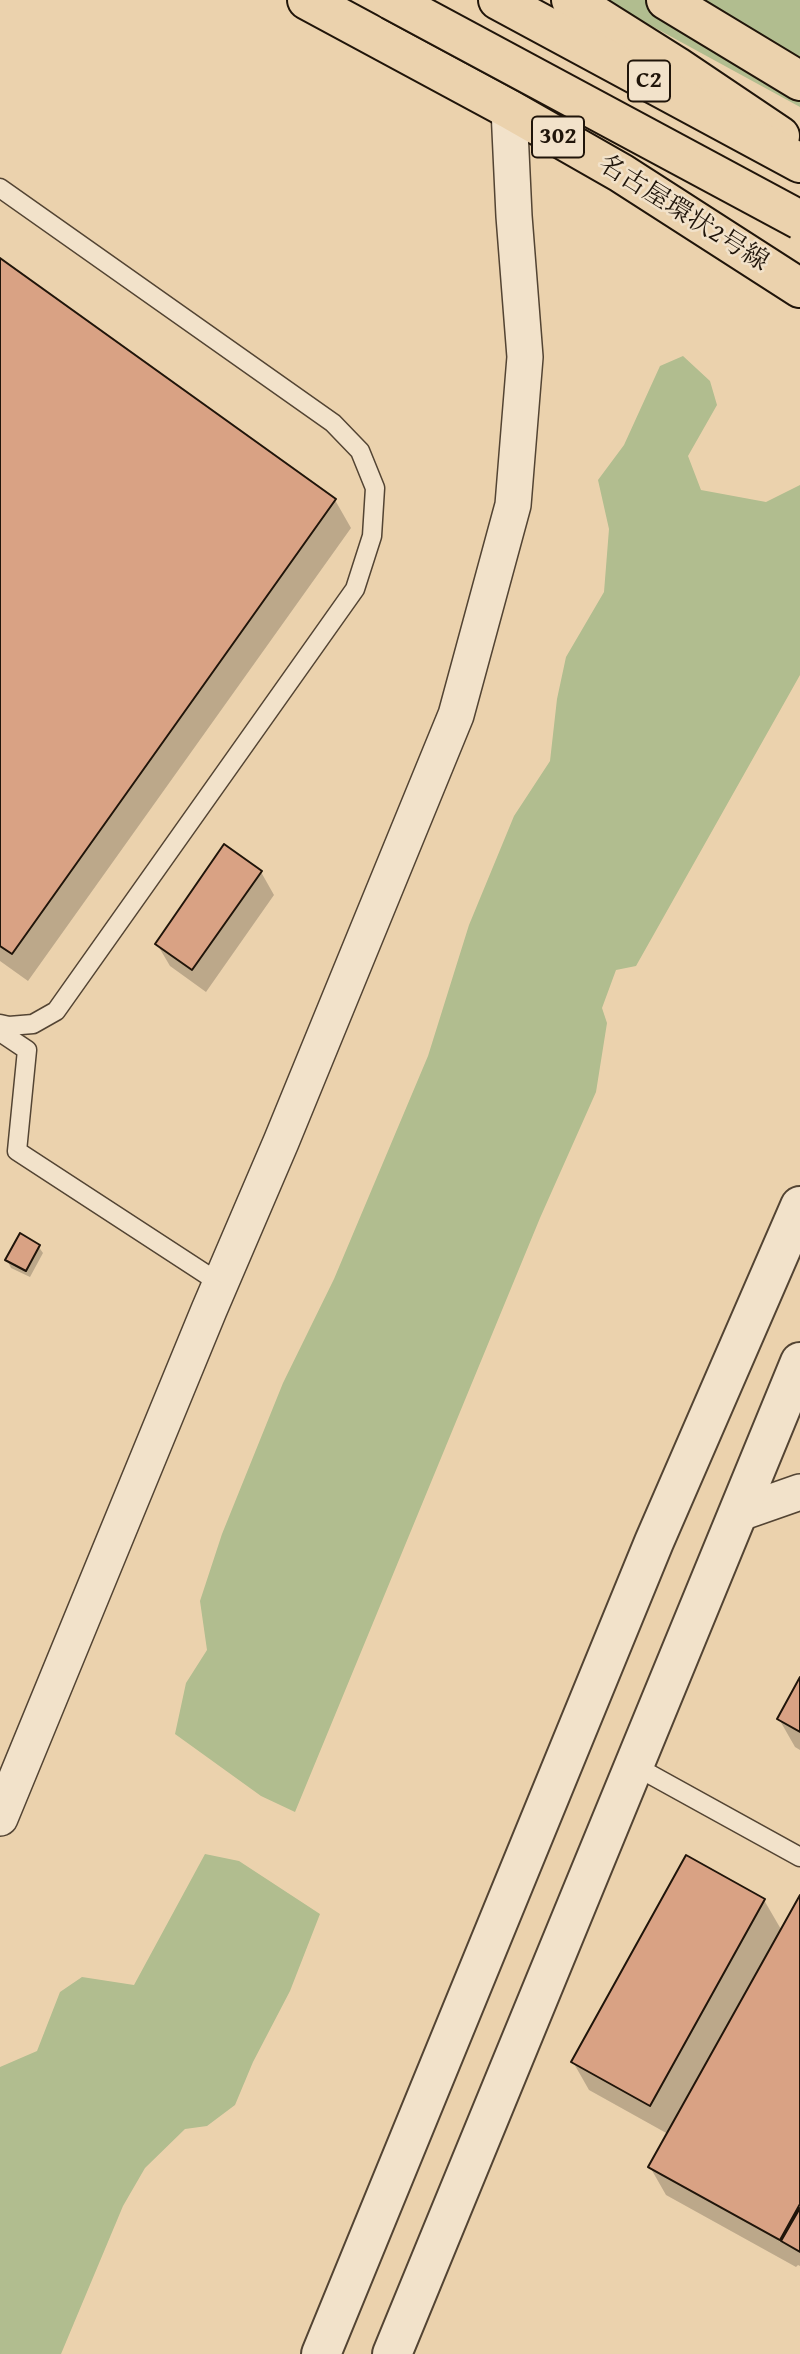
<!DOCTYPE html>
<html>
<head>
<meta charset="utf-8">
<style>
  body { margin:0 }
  canvas { display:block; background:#ebd2ad }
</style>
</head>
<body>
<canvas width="800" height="2354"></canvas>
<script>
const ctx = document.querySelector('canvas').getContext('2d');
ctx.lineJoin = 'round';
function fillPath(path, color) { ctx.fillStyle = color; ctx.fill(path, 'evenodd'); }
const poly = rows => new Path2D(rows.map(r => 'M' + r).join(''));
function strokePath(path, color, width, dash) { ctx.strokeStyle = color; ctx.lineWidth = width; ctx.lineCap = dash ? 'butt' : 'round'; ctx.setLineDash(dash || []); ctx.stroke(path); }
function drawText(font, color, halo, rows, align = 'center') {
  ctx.font = font + ' "Gentium Book Plus","Noto Serif JP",serif'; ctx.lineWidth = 5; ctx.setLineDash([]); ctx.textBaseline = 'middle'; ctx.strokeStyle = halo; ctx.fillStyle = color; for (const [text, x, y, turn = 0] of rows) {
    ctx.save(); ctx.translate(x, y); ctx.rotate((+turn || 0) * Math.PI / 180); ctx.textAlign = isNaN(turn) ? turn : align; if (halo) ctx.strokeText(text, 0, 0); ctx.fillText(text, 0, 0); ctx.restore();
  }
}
fillPath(poly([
  [604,0,800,0,800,107],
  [683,356,710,381,717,405,688,456,701,490,766,502,800,485,800,675,636,966,616,970,602,1008,607,1023,596,1092,540,1218,295,1812,261,1796,175,1734,186,1683,207,1650,200,1601,222,1534,283,1383,334,1279,428,1056,469,925,514,816,550,761,557,699,566,657,604,592,609,529,598,480,624,445,660,366],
  [205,1854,239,1861,320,1914,290,1991,253,2062,235,2105,207,2126,185,2129,145,2168,123,2206,61,2354,0,2354,0,2067,37,2051,60,1992,82,1977,134,1985]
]), '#b1bd8f');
fillPath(poly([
  [0,260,335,500,351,528,28,981,0,961],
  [261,872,274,895,206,992,170,966,157,944],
  [38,1246,43,1253,30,1277,11,1268,7,1260],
  [800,1681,800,1750,795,1747,779,1719],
  [800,1898,800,2266,798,2265,796,2267,666,2195,650,2167,668,2134,589,2090,573,2062,764,1900,782,1931]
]), '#0003');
const building = poly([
  [0,258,336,499,12,954,0,946,0,258],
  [224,844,262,871,192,970,155,944,224,844],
  [20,1233,40,1245,26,1271,5,1260,20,1233],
  [800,1677,800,1732,777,1719,800,1677],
  [686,1855,765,1899,650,2106,571,2062,686,1855],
  [800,1895,800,2204,780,2240,648,2167,800,1895],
  [800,2208,800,2252,781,2241,800,2208]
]);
fillPath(building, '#d9a284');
strokePath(building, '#20150a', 2);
const service = poly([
  [0,188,333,423,360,451,375,488,372,536,355,589,56,1011,33,1024,9,1026,0,1024],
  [0,1032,27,1050,17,1151,221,1284],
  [635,1766,800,1857]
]);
const minor = poly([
  [740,1513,800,1492],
  [0,1818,209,1310,281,1142,456,715,513,505,525,357,514,216,509,109]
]);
const tertiary = poly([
  [321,2354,654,1542,800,1206],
  [392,2354,800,1362]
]);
const trunk = poly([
  [307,0,509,109,621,173,800,288],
  [571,0,676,66,780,136],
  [666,0,800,81]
]);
const motorway = poly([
  [498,0,800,163]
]);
strokePath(service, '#534433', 21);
strokePath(minor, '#534433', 38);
strokePath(tertiary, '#534433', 42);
strokePath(trunk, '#20150a', 42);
strokePath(motorway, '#20150a', 42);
strokePath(service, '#f2e2ca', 18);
strokePath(minor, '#f2e2ca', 35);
strokePath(tertiary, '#f2e2ca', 38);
strokePath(trunk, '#ebd2ad', 38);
strokePath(motorway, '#ebd2ad', 38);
const motorwayBridge = poly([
  [391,0,800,220]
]);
strokePath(motorwayBridge, '#20150a', 42, []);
strokePath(motorwayBridge, '#ebd2ad', 38);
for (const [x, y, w] of [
  [649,81,42],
  [558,137,52]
]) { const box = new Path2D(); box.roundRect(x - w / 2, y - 20.5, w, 41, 5); ctx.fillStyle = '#f2e2ca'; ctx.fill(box); strokePath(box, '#20150a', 2); }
drawText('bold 24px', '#20150a', null, [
  ["C2",649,81],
  ["302",558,137]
]);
drawText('26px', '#20150a', '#f2e2ca', [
  ["名古屋環状2号線",683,214,32]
]);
</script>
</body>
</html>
